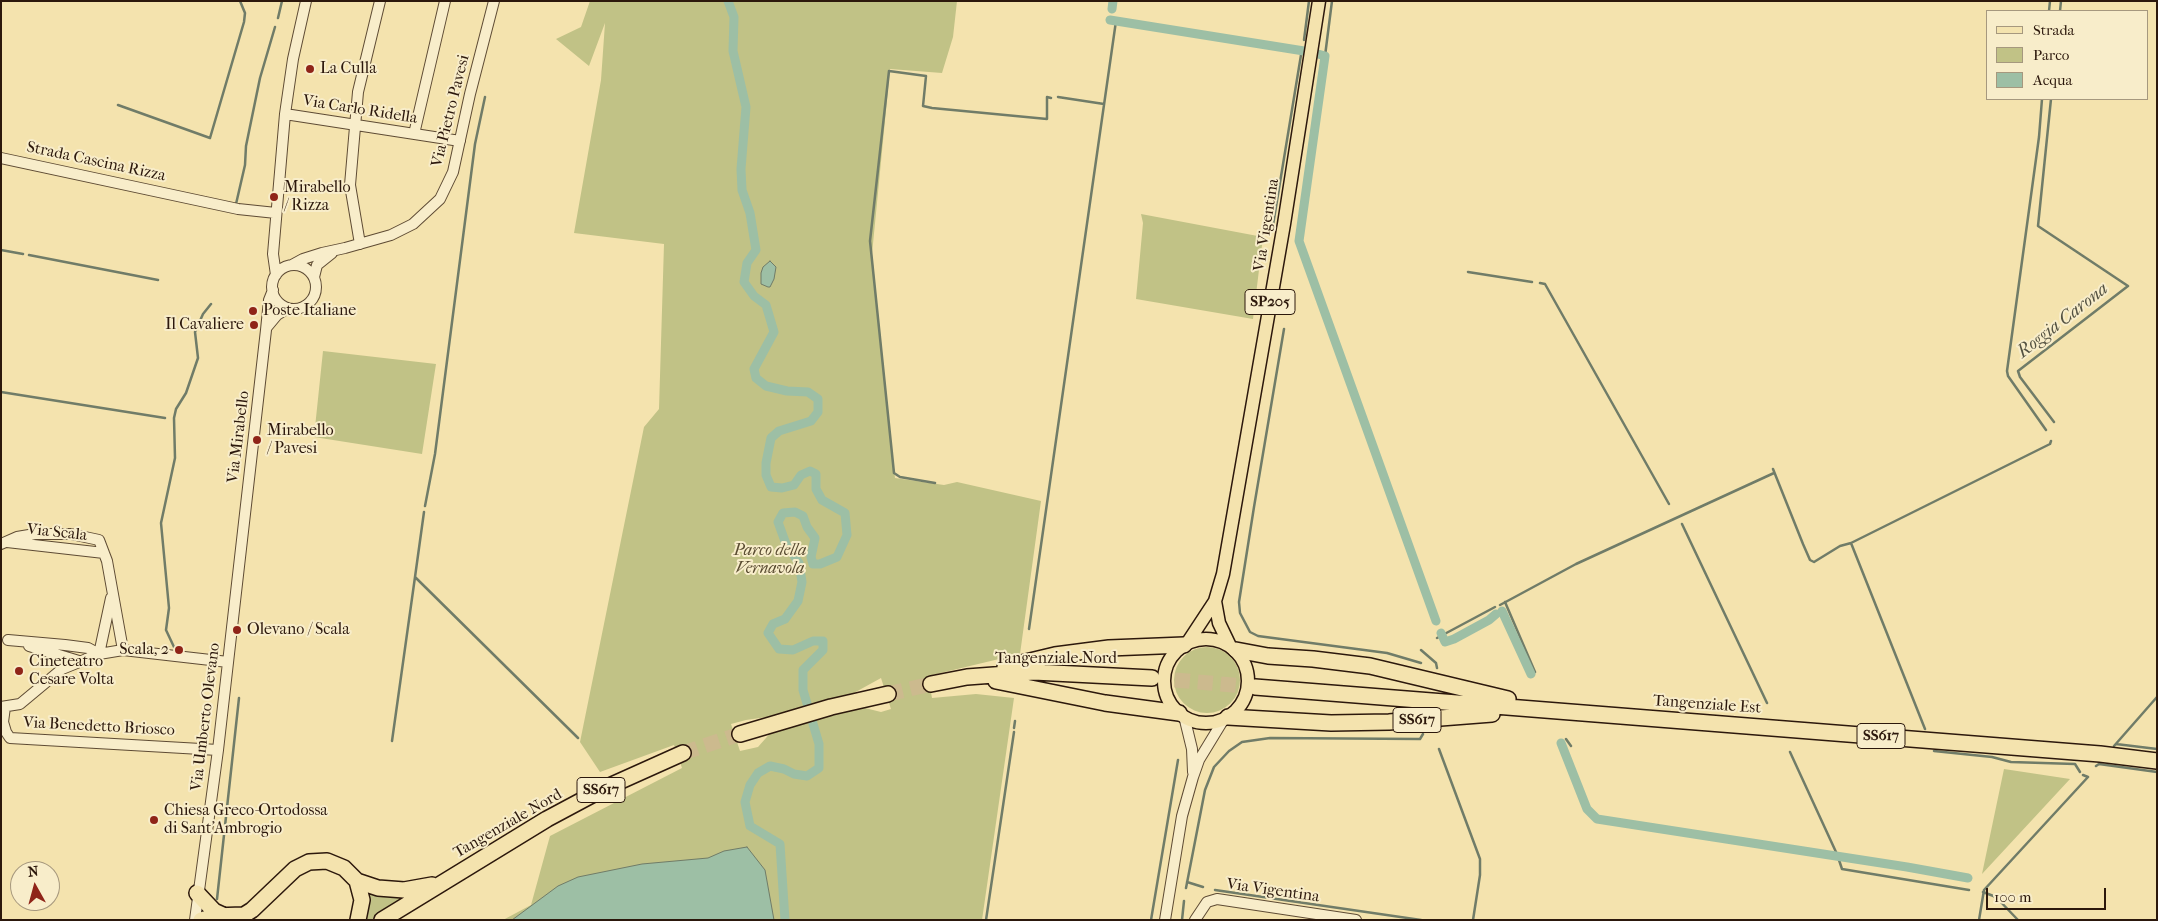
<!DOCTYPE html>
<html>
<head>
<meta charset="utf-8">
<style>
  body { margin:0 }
  #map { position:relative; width:2158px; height:921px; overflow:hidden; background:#f4e3ae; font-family:"IM FELL French Canon",serif }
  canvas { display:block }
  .frame { position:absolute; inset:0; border:2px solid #2c180c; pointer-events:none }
  .legend { position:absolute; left:1986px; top:10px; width:162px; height:90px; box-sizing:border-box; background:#f8edca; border:1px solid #a6987e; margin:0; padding:6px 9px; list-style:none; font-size:15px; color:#2c180c }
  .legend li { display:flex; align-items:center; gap:10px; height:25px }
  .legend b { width:25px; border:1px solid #a6987e }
  .north { position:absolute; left:10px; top:861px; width:50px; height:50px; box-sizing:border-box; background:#f8edca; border:1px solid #a6987e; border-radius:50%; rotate:353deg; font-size:14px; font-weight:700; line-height:20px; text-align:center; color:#2c180c }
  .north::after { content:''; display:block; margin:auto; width:18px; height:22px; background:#8f2418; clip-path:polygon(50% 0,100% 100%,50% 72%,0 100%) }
  .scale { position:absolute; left:1986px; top:888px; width:120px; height:22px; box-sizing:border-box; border:2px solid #2c180c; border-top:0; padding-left:6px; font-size:15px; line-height:18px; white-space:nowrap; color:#2c180c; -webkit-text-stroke:4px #f8edca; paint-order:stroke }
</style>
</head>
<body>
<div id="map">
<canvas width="2158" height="921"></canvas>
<div class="frame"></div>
<ul class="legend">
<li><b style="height:6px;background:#f4e3ae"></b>Strada</li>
<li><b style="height:14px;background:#c1c286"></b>Parco</li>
<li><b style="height:14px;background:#9dbfa5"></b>Acqua</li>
</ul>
<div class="north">N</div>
<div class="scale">100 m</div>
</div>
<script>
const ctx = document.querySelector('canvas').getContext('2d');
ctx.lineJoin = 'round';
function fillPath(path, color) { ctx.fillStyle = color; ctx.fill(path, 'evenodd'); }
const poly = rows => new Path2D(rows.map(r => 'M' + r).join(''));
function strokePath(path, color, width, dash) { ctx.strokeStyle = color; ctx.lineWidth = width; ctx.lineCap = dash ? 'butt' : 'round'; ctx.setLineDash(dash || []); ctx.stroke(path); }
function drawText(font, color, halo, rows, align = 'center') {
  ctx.font = font + ' "IM FELL French Canon",serif'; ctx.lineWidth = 4; ctx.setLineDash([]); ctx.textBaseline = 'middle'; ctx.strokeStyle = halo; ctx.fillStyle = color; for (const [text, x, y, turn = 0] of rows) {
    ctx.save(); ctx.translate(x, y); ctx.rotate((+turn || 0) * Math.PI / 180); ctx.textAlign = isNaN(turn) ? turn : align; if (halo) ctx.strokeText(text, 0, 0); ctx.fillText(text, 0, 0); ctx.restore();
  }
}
fillPath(poly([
  [590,1,957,1,953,37,942,73,890,69,872,254,895,478,944,485,957,482,1041,501,1020,654,928,676,932,698,976,694,1014,698,982,920,503,920,531,905,550,836,682,768,674,745,600,772,580,742,644,427,659,409,664,244,574,233,601,80,605,23,589,66,556,39,581,27],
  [881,678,891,709,881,712,857,706,773,730,758,747,740,751,731,724,746,720,767,717,852,694],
  [1141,214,1263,237,1253,319,1136,299,1143,223],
  [323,351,436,364,422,454,314,437],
  '1174 680a33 33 0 1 1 66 0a33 33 0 1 1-66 0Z',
  [2004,769,2070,779,1982,874],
  [362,884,396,893,406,898,371,920,363,920]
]), '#c1c286');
const water = poly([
  [770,261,776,267,774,279,770,287,768,287,761,284,761,273,763,267,770,261],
  [747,847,765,870,774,920,512,920,558,886,578,877,642,864,708,858,724,851,747,847]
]);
fillPath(water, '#9dbfa5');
strokePath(water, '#707c68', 1);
strokePath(poly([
  [2049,11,2050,1],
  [2060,11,2061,1],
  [278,18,282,1],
  [1304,40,1309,1],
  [1325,56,1332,1],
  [1058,97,1104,104],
  [2042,99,2039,137,2007,371,2008,376,2046,430],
  [2051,99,2038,226,2128,286,2018,371,2020,377,2054,422],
  [118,105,210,138,244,22,245,13,240,1],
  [236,204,245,165,246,146,260,78,275,27],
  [1272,231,1302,49],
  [1,250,23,254],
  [29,255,158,280],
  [1468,272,1532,282],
  [1540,283,1545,284,1669,504],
  [1284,329,1254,507,1239,602,1240,613,1250,632,1258,636,1387,653,1421,663],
  [1,392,165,418],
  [1773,469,1803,544,1810,560,1814,562,1840,546,1851,543,2050,444,2051,441],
  [935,483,900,477,894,473,870,241,889,71,926,76,923,106,932,108,1047,119,1047,97,1051,98],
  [425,506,435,454,475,144,485,97],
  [424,512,415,577,578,738],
  [1682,524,1767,703],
  [1851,543,1925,729],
  [1505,602,1535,672],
  [1500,605,1576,564,1774,473],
  [1029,629,1116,21],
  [1437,638,1495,607],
  [174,647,166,630,169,608,161,523,175,458,174,418,176,409,186,393,198,358,195,332,203,314,211,304],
  [1421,650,1436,663,1437,668],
  [1014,728,1015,721],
  [1566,739,1571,746],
  [392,741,415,577],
  [2116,744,2157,749],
  [2114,746,2157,697],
  [1439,749,1480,859,1480,875,1473,920],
  [1934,751,1992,757,2011,762,2075,764,2080,772],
  [1790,752,1836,852],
  [2096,766,2099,764,2157,772],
  [1839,860,1842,869,1969,890],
  [1187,882,1203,887],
  [1186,888,1205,790,1214,767,1229,751,1242,742,1270,738,1420,739,1423,734],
  [1215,890,1421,920],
  [1983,892,1996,897,2018,920],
  [217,899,239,698],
  [986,920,1014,732],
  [1151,920,1178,760],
  [1182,920,1184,901],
  [1979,920,1984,890,2088,777,2083,775]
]), '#707c68', 2.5);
strokePath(poly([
  [728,1,734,17,733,51,746,107,741,169,742,190,750,213,756,250,747,263,744,282,754,296,766,305,774,332,754,369,756,378,766,386,787,391,808,392,818,399,818,412,811,421,779,431,771,438,766,463,766,475,771,487,782,488,794,485,801,475,810,471,816,474,816,489,822,500,845,513,847,535,837,557,820,564,813,564,811,557,815,538,807,527,803,516,795,512,783,513,778,522,786,544,799,563,802,582,798,601,785,619,773,624,768,633,779,649,793,650,813,641,823,641,823,650,803,670,803,690,819,744,819,768,807,776,794,774,784,769,770,766,758,773,750,785,745,802,750,826,780,844,785,920],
  [1112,9,1113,1],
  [1110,20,1304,51],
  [1318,54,1325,56,1299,241,1436,621],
  [1502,611,1531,674],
  [1441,633,1445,642,1454,639,1489,620,1496,614],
  [1561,743,1587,809,1597,819,1907,867,1968,878]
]), '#9dbfa5', 9);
strokePath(poly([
  [1152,678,1255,687],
  [888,694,931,684],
  [683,753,740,734]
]), '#ccba8e', 15, [15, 8]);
const minor = poly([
  [285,114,460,141],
  [414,134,445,1],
  [1,158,238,209,276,213],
  [360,244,350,185,358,92,380,1],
  [292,265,303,259,322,253,345,248,391,235,413,224,440,199,453,172,470,94,494,1],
  '272 287a22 22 0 1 1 44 0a22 22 0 1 1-44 0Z',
  [276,275,273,254,285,114,293,59,306,1],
  [314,277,317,265,332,253],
  [267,327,277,315,288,308],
  [7,542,104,553],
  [1,544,17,537,35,534,71,534,99,540,107,561,123,650],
  [8,640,65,645,88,648,99,654],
  [29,646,79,661],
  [99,654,111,598],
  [1,707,20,704,62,669,99,654,123,650,228,662],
  [5,707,3,722,6,732,10,738,218,750],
  [1184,716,1192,749,1193,772],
  [195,920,218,750,266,330,269,300,273,290],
  [1165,920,1182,816,1193,777,1199,760,1224,719],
  [1195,920,1207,902,1217,899,1356,920]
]);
const major = poly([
  [1215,601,1219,623,1230,646],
  '1164 681a42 42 0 1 1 84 0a42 42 0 1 1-84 0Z',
  [1188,642,1215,601,1223,574,1284,224,1319,1]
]);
const highway = poly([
  [1236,650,1268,656,1313,659,1370,666,1508,699],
  [1005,667,1055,655,1109,648,1184,645],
  [996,681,1105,703,1179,713],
  [931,684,967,677,1034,672,1152,678],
  [1255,687,2100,754,2157,761],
  [1228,717,1331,723,1389,722,1492,714],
  [740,734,831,707,888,694],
  [357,881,362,900,358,920],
  [197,893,214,911,225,916],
  [201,920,213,916,243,915],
  [236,920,252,910,295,869,309,862,327,861,344,868,357,881,378,888,404,890,432,885],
  [382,920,547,819,605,788,683,753]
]);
strokePath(minor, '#5e4b34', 12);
strokePath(major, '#2c180c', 15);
strokePath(highway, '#2c180c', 18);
strokePath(minor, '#f8edca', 10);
strokePath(major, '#f4e3ae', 12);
strokePath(highway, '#f4e3ae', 15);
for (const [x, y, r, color] of [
  [310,69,5,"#8f2418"],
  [274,197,5,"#8f2418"],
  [253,311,5,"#8f2418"],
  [254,325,5,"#8f2418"],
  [257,440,5,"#8f2418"],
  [237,630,5,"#8f2418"],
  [179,650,5,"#8f2418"],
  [19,671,5,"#8f2418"],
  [154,820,5,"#8f2418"]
]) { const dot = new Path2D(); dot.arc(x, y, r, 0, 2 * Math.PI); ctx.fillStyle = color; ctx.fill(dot); strokePath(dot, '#f8edca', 2); }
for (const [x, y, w] of [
  [1270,302,50],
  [1417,720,48],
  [1881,736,48],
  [601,790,48]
]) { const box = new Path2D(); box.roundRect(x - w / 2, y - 12.5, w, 25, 4); ctx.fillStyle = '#f8edca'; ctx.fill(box); strokePath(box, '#2c180c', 1); }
drawText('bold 15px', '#2c180c', null, [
  ["SP205",1270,302],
  ["SS617",1417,720],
  ["SS617",1881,736],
  ["SS617",601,790]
]);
drawText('16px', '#2c180c', '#f8edca', [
  ["La Culla",320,69],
  ["Mirabello",284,188],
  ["/ Rizza",284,206],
  ["Poste Italiane",263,311],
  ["Il Cavaliere",244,325,"right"],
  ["Mirabello",267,431],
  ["/ Pavesi",267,449],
  ["Olevano / Scala",247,630],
  ["Scala, 2",169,650,"right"],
  ["Cineteatro",29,662],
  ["Cesare Volta",29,680],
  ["Chiesa Greco-Ortodossa",164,811],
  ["di Sant’Ambrogio",164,829]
], 'left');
drawText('16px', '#2c180c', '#f8edca', [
  ["Via Carlo Ridella",360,110,9],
  ["Via Pietro Pavesi",451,111,-76],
  ["Strada Cascina Rizza",96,162,12],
  ["Via Vigentina",1267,225,-81],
  ["Via Mirabello",239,437,-83],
  ["Via Scala",57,533,6],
  ["Tangenziale Nord",1056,659],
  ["Tangenziale Est",1707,705,4],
  ["Via Umberto Olevano",206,717,-83],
  ["Via Benedetto Briosco",99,727,3],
  ["Tangenziale Nord",508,824,-30],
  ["Via Vigentina",1273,891,8]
]);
drawText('italic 16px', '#594b31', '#f8edca', [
  ["Parco della",770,551],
  ["Vernavola",770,569]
]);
drawText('italic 18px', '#545242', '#f8edca', [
  ["Roggia Carona",2063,321,-38]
]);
</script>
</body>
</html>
